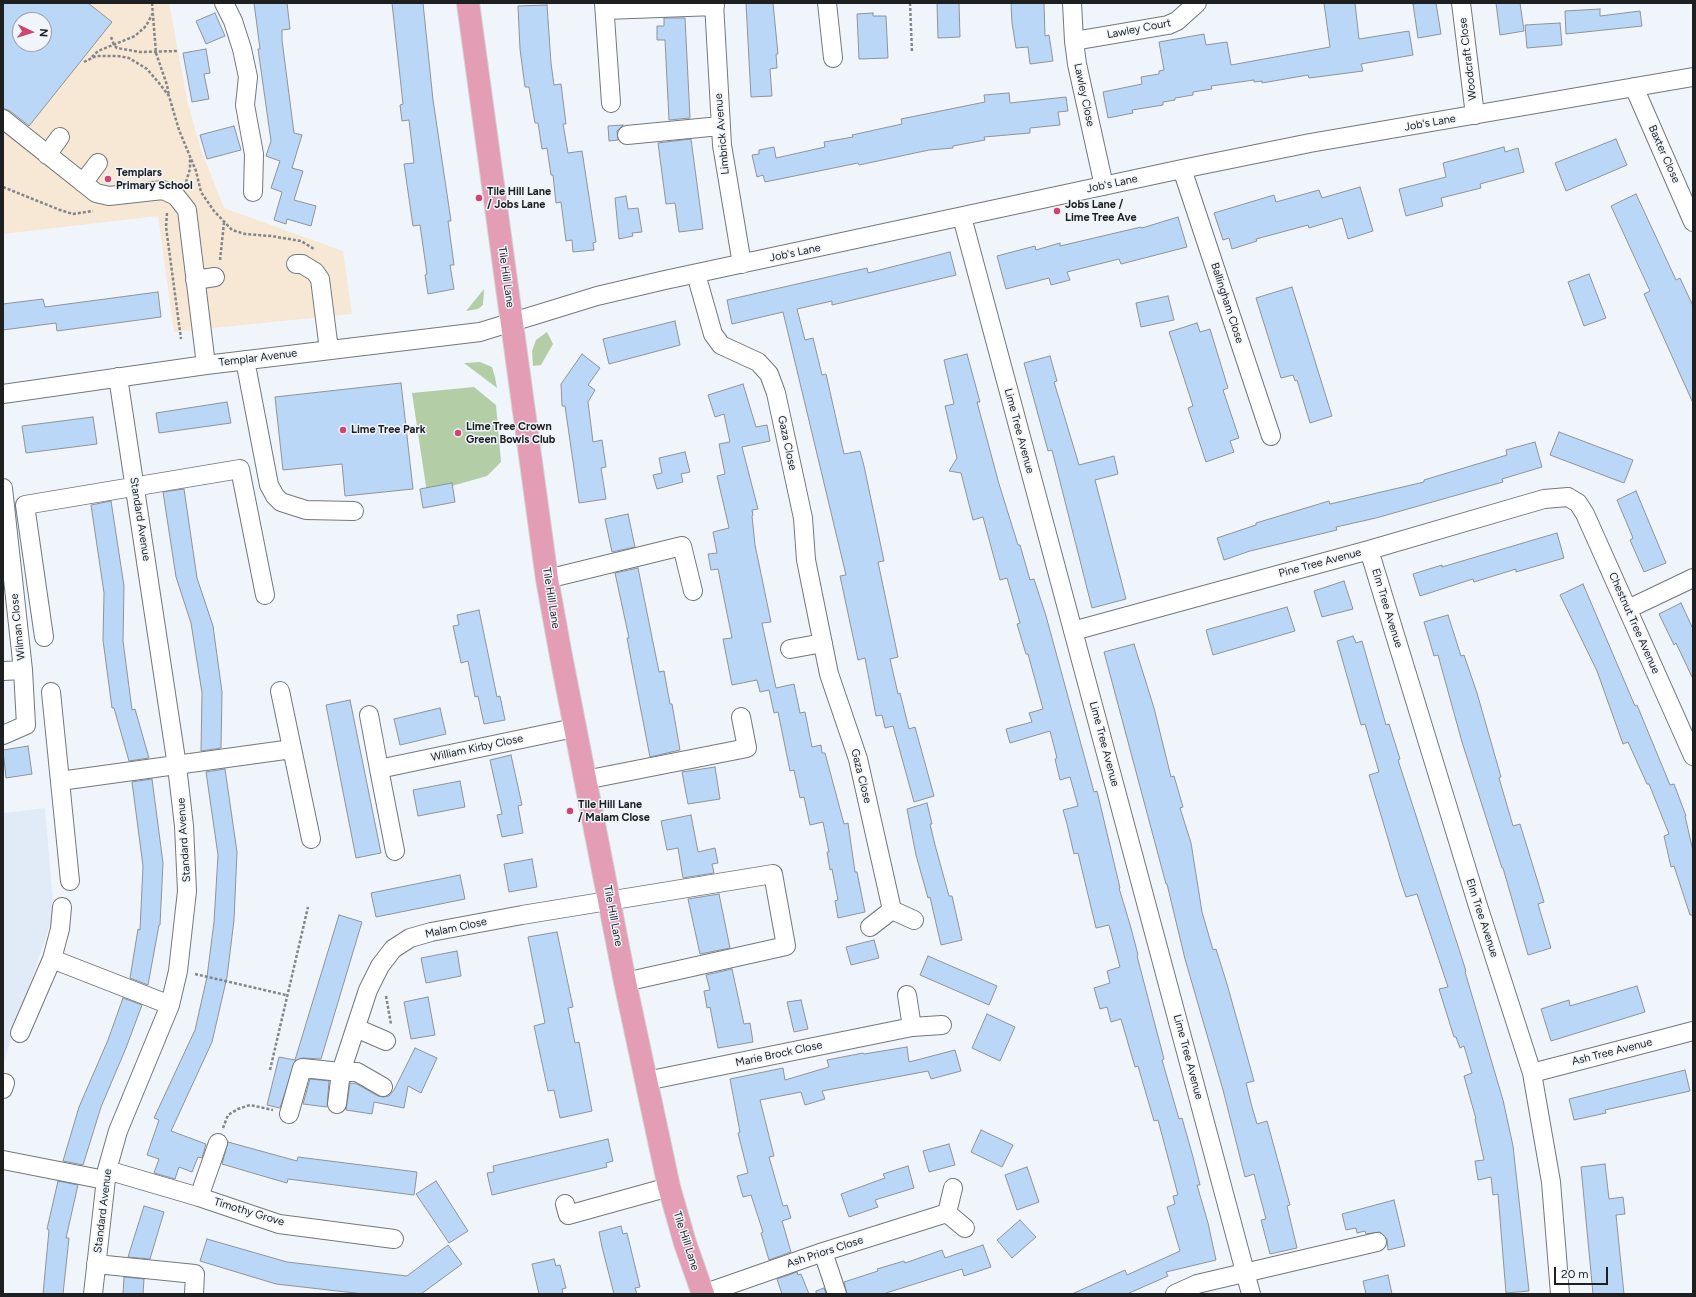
<!DOCTYPE html>
<html>
<head>
<meta charset="utf-8">
<style>
  body { margin:0 }
  #map { position:relative; width:1696px; height:1297px; overflow:hidden; background:#f0f5fb; font-family:Figtree,sans-serif }
  canvas { display:block }
  .frame { position:absolute; inset:0; border:4px solid #1d1f21; pointer-events:none }
  .north { position:absolute; left:12px; top:12px; width:40px; height:40px; box-sizing:border-box; background:#f0f5fb; border:1px solid #9c9fa4; border-radius:50%; rotate:94deg; font-size:11px; font-weight:700; line-height:16px; text-align:center; color:#1d1f21 }
  .north::after { content:''; display:block; margin:auto; width:14px; height:18px; background:#d14371; clip-path:polygon(50% 0,100% 100%,50% 72%,0 100%) }
  .scale { position:absolute; left:1554px; top:1267px; width:54px; height:18px; box-sizing:border-box; border:2px solid #1d1f21; border-top:0; padding-left:5px; font-size:12px; line-height:14px; white-space:nowrap; color:#1d1f21; -webkit-text-stroke:3px #f0f5fb; paint-order:stroke }
</style>
</head>
<body>
<div id="map">
<canvas width="1696" height="1297"></canvas>
<div class="frame"></div>
<div class="north">N</div>
<div class="scale">20 m</div>
</div>
<script>
const ctx = document.querySelector('canvas').getContext('2d');
ctx.lineJoin = 'round';
function fillPath(path, color) { ctx.fillStyle = color; ctx.fill(path, 'evenodd'); }
const poly = rows => new Path2D(rows.map(r => 'M' + r).join(''));
function strokePath(path, color, width, dash) { ctx.strokeStyle = color; ctx.lineWidth = width; ctx.lineCap = dash ? 'butt' : 'round'; ctx.setLineDash(dash || []); ctx.stroke(path); }
function drawText(font, color, halo, rows, align = 'center') {
  ctx.font = font + ' Figtree,sans-serif'; ctx.lineWidth = 3; ctx.setLineDash([]); ctx.textBaseline = 'middle'; ctx.strokeStyle = halo; ctx.fillStyle = color; for (const [text, x, y, turn = 0] of rows) {
    ctx.save(); ctx.translate(x, y); ctx.rotate((+turn || 0) * Math.PI / 180); ctx.textAlign = isNaN(turn) ? turn : align; if (halo) ctx.strokeText(text, 0, 0); ctx.fillText(text, 0, 0); ctx.restore();
  }
}
fillPath(poly([
  [45,808,54,913,3,1064,3,813]
]), '#e1ebf7');
fillPath(poly([
  [3,3,169,3,188,104,201,150,224,208,343,251,352,314,174,332,158,216,3,234],
  [20,20,44,20,44,44,20,44]
]), '#f7e8d5');
fillPath(poly([
  [484,289,483,305,478,309,466,311],
  [547,332,553,344,541,365,533,366,532,351,536,340],
  [480,362,492,367,495,377,497,388,464,363],
  [474,387,496,405,501,462,487,476,427,493,412,393]
]), '#b3cea6');
const building = poly([
  [3,3,88,3,112,22,29,126,10,111,3,108,3,3],
  [20,20,44,20,44,44,20,44,20,20],
  [254,3,287,3,290,29,282,30,282,40,294,133,302,135,292,168,303,171,294,200,316,206,311,226,287,219,286,224,274,220,282,192,271,188,280,161,266,156,271,141,258,49,260,49,254,3],
  [392,3,423,3,433,100,451,221,448,221,454,265,450,265,454,289,428,294,425,275,427,274,420,225,413,226,404,164,414,163,409,120,402,121,400,105,403,104,392,3],
  [746,3,773,3,778,54,776,54,777,68,770,69,772,96,751,97,746,3],
  [937,3,959,3,960,37,938,38,937,3],
  [1011,3,1044,3,1045,36,1049,35,1053,61,1030,64,1028,47,1016,48,1012,23,1011,3],
  [1324,3,1355,3,1359,39,1409,31,1413,55,1361,64,1363,71,1309,78,1308,75,1262,83,1262,81,1254,82,1254,80,1211,86,1212,89,1193,92,1193,95,1175,98,1175,100,1163,102,1163,105,1132,110,1133,113,1108,118,1103,92,1142,84,1141,77,1159,74,1159,71,1164,70,1159,42,1204,34,1206,45,1227,42,1231,65,1330,47,1324,3],
  [1420,3,1436,3,1441,34,1418,38,1413,4,1420,3],
  [1496,3,1520,3,1524,31,1500,35,1496,3],
  [547,5,551,63,554,85,561,84,566,124,563,124,568,153,582,151,596,242,593,243,594,250,573,252,572,240,566,241,561,202,556,203,553,175,551,175,547,148,542,149,538,123,535,123,529,87,525,87,520,49,518,6,547,5],
  [1600,9,1600,16,1640,11,1642,26,1566,34,1565,11,1600,9],
  [215,13,225,36,206,44,196,21,215,13],
  [873,13,873,16,886,16,888,58,859,59,857,14,873,13],
  [664,18,685,18,690,118,669,120,665,40,657,40,657,26,664,26,664,18],
  [1560,23,1562,45,1527,48,1525,25,1560,23],
  [206,49,210,73,204,74,209,99,192,102,183,53,206,49],
  [1009,93,1010,103,1066,97,1068,111,1058,112,1060,125,1030,128,1030,133,984,137,985,140,953,146,953,148,929,150,859,165,858,163,765,182,763,175,757,177,752,155,759,154,759,150,774,147,776,158,825,147,824,142,853,137,852,135,902,124,901,119,985,102,984,95,1009,93],
  [623,125,617,131,618,140,609,141,608,126,623,125],
  [234,126,241,150,207,159,200,135,234,126],
  [691,139,703,229,679,232,675,203,666,204,658,143,691,139],
  [1616,139,1627,165,1566,191,1555,163,1616,139],
  [1504,147,1505,152,1518,148,1524,172,1480,184,1481,188,1441,198,1443,206,1406,216,1399,189,1446,177,1443,163,1504,147],
  [1360,187,1373,231,1348,239,1342,218,1309,228,1308,225,1256,239,1257,241,1232,249,1229,238,1223,240,1214,213,1274,195,1276,202,1319,190,1322,198,1360,187],
  [1636,194,1676,280,1680,278,1693,306,1693,403,1644,294,1650,291,1611,206,1636,194],
  [626,196,628,209,638,208,642,232,632,233,633,236,619,239,615,198,626,196],
  [1178,217,1187,247,1121,264,1119,259,1067,272,1070,280,1051,285,1049,278,1006,289,997,256,1035,246,1036,250,1060,243,1060,246,1141,227,1142,228,1178,217],
  [950,252,956,275,832,305,832,301,797,309,805,340,813,338,822,375,826,374,844,454,860,451,864,466,884,561,878,562,898,657,890,659,898,694,900,693,909,729,915,727,934,796,914,802,893,726,885,728,882,715,876,716,865,658,858,660,840,576,846,575,783,312,732,324,727,300,867,268,868,273,950,252],
  [1589,274,1606,318,1584,326,1568,282,1589,274],
  [1292,287,1332,416,1310,423,1297,380,1295,381,1293,375,1281,378,1256,298,1292,287],
  [158,292,161,317,57,331,56,323,3,330,3,304,43,299,45,307,158,292],
  [1168,296,1174,320,1141,327,1136,303,1168,296],
  [675,321,680,345,609,364,603,339,675,321],
  [1197,323,1200,332,1210,329,1228,388,1223,390,1239,438,1230,441,1234,452,1206,462,1188,408,1193,406,1169,332,1197,323],
  [582,354,600,368,588,385,595,390,588,402,593,442,602,440,606,467,601,468,606,499,579,503,565,406,562,406,561,384,582,354],
  [967,354,980,402,977,402,999,484,1018,545,1020,545,1030,580,1034,579,1046,616,1094,792,1097,791,1120,888,1119,888,1131,928,1138,955,1137,956,1164,1059,1162,1060,1179,1119,1182,1118,1193,1157,1200,1185,1197,1185,1208,1223,1216,1260,1166,1272,1168,1276,1127,1294,1072,1294,1125,1270,1127,1275,1180,1251,1167,1207,1175,1204,1173,1196,1178,1195,1158,1120,1154,1121,1138,1066,1135,1067,1121,1019,1111,1022,1107,1007,1100,1009,1094,988,1110,983,1107,971,1120,967,1109,925,1096,928,1078,853,1074,854,1067,824,1063,810,1078,806,1070,777,1060,780,1055,759,1057,758,1050,731,1010,743,1006,729,1032,722,1029,713,1043,709,1028,654,1026,654,1017,624,1020,623,1007,578,1000,580,983,517,973,520,961,473,949,471,957,458,945,406,954,404,944,360,967,354],
  [1050,356,1057,381,1054,382,1079,465,1114,456,1118,474,1095,480,1126,599,1092,608,1052,450,1048,451,1024,363,1050,356],
  [401,383,413,489,345,496,342,464,283,470,275,397,401,383],
  [743,384,756,427,767,425,770,441,742,447,758,509,752,510,753,515,752,516,755,545,771,622,762,623,776,688,794,684,800,713,805,712,812,747,821,745,822,753,825,753,844,824,848,823,855,872,857,872,865,912,838,918,835,901,838,900,832,869,830,870,827,852,829,852,823,822,810,825,804,797,800,798,794,770,790,771,778,712,774,713,769,690,760,692,757,680,732,685,723,639,732,638,718,569,711,570,708,554,717,553,713,532,729,528,717,476,725,474,719,444,730,442,724,414,715,417,708,395,743,384],
  [227,402,231,423,159,433,156,413,227,402],
  [93,417,97,444,26,453,22,426,93,417],
  [1559,432,1633,460,1624,483,1550,455,1559,432],
  [1535,442,1542,467,1502,479,1503,482,1376,518,1336,527,1337,530,1250,551,1224,560,1217,538,1256,525,1256,523,1329,501,1330,504,1424,482,1424,480,1507,455,1506,450,1535,442],
  [685,452,690,472,681,474,683,482,657,489,653,475,662,473,659,458,685,452],
  [452,483,455,502,423,508,420,489,452,483],
  [184,489,197,578,213,626,222,692,221,748,201,751,202,693,191,623,176,577,163,492,184,489],
  [1636,491,1666,563,1644,572,1630,540,1633,538,1617,500,1636,491],
  [111,501,124,586,123,641,132,710,135,709,149,758,129,761,114,708,112,708,103,640,104,593,91,505,111,501],
  [628,514,635,547,612,552,605,519,628,514],
  [1557,533,1564,558,1516,572,1516,569,1474,582,1473,579,1420,596,1413,574,1442,565,1442,567,1557,533],
  [638,568,659,672,664,671,670,704,672,704,680,750,650,757,630,654,627,638,629,638,615,573,638,568],
  [1344,581,1353,609,1322,617,1314,591,1344,581],
  [1583,584,1635,706,1637,705,1670,785,1674,784,1686,816,1685,816,1693,851,1693,915,1690,915,1674,866,1671,867,1664,836,1669,834,1649,784,1647,784,1628,742,1623,744,1597,671,1560,595,1583,584],
  [1681,603,1693,629,1693,679,1676,643,1674,645,1659,614,1681,603],
  [1287,607,1295,631,1213,655,1206,630,1287,607],
  [479,610,497,697,500,696,505,720,484,724,478,696,475,697,468,661,461,663,453,626,459,625,457,615,479,610],
  [1448,615,1461,656,1464,655,1477,693,1501,777,1499,778,1513,826,1520,824,1544,902,1538,904,1551,948,1528,955,1503,868,1502,868,1462,742,1438,655,1434,656,1424,622,1448,615],
  [1353,636,1356,643,1362,641,1386,725,1389,724,1400,759,1398,760,1466,971,1465,972,1503,1100,1513,1146,1529,1291,1506,1293,1498,1194,1493,1195,1491,1177,1478,1180,1475,1161,1484,1160,1475,1119,1476,1119,1464,1076,1472,1073,1464,1046,1460,1048,1456,1037,1454,1037,1439,989,1448,987,1417,894,1406,897,1400,879,1369,775,1379,772,1365,724,1361,725,1337,641,1353,636],
  [1134,644,1154,708,1171,777,1174,776,1183,807,1180,808,1191,843,1202,912,1213,950,1216,949,1227,984,1254,1081,1246,1083,1252,1107,1257,1124,1267,1121,1290,1205,1287,1206,1297,1248,1270,1254,1261,1220,1266,1219,1254,1174,1245,1177,1223,1090,1185,959,1167,884,1166,884,1104,652,1134,644],
  [350,700,381,853,356,858,326,705,350,700],
  [440,708,446,734,400,745,394,719,440,708],
  [28,746,32,774,6,778,3,750,28,746],
  [511,755,522,805,518,806,523,833,502,837,497,815,502,814,490,760,511,755],
  [715,767,720,799,688,804,682,772,715,767],
  [225,769,237,852,234,920,227,977,212,1042,171,1131,206,1144,202,1158,198,1157,192,1172,179,1167,175,1179,154,1173,159,1159,147,1155,159,1120,154,1118,195,1030,207,977,214,922,218,855,206,772,225,769],
  [152,779,163,863,160,925,159,925,148,985,130,978,138,929,140,930,143,866,132,782,152,779],
  [460,781,465,807,418,816,413,790,460,781],
  [927,803,932,824,930,824,935,845,949,896,952,896,962,940,941,945,930,897,928,898,916,855,907,809,927,803],
  [691,815,698,852,715,848,718,863,712,864,714,873,683,878,678,848,667,850,661,821,691,815],
  [532,859,537,887,509,892,504,864,532,859],
  [460,875,465,899,376,917,371,893,460,875],
  [719,894,730,948,700,954,688,899,719,894],
  [339,915,362,922,321,1059,303,1058,295,1061,280,1108,267,1105,279,1057,295,1060,339,915],
  [557,932,573,1007,568,1008,575,1043,579,1042,592,1111,560,1118,554,1090,548,1091,534,1026,545,1023,528,937,557,932],
  [874,940,879,958,851,965,846,947,874,940],
  [457,951,461,976,426,983,421,958,457,951],
  [928,956,997,986,989,1005,920,975,928,956],
  [732,969,744,1024,750,1023,753,1042,718,1048,710,1007,707,1008,704,991,710,990,706,975,732,969],
  [1637,986,1645,1012,1551,1041,1541,1009,1569,1000,1570,1006,1637,986],
  [428,997,435,1035,411,1039,404,1002,428,997],
  [123,998,142,1005,126,1048,101,1107,83,1165,63,1161,79,1107,108,1040,123,998],
  [801,1000,808,1029,794,1032,787,1002,801,1000],
  [987,1014,1015,1027,1000,1061,972,1048,987,1014],
  [907,1047,909,1062,955,1050,961,1071,931,1079,928,1071,822,1091,825,1099,805,1105,801,1092,760,1100,774,1156,769,1157,783,1206,787,1205,791,1218,782,1221,791,1252,769,1260,761,1233,763,1232,751,1195,743,1197,737,1176,748,1173,738,1133,740,1132,730,1079,783,1068,785,1080,829,1067,827,1060,863,1053,864,1054,907,1047],
  [415,1048,437,1058,421,1093,408,1086,404,1108,374,1102,372,1114,346,1110,350,1083,357,1084,378,1096,383,1097,389,1096,394,1090,415,1048],
  [1685,1070,1690,1091,1605,1110,1606,1113,1574,1120,1569,1099,1685,1070],
  [310,1079,329,1081,327,1107,303,1104,310,1079],
  [981,1130,1013,1145,1002,1167,971,1152,981,1130],
  [608,1139,613,1161,606,1163,607,1167,492,1195,487,1173,494,1172,493,1166,608,1139],
  [228,1142,297,1161,298,1157,417,1172,414,1195,288,1179,287,1183,273,1179,222,1164,228,1142],
  [949,1144,955,1165,929,1172,923,1151,949,1144],
  [1605,1164,1609,1199,1623,1197,1625,1214,1616,1215,1624,1294,1593,1294,1581,1167,1605,1164],
  [908,1166,914,1188,875,1200,878,1207,849,1217,841,1194,885,1178,883,1174,908,1166],
  [1027,1167,1039,1202,1017,1210,1005,1175,1027,1167],
  [58,1181,78,1185,66,1238,69,1238,63,1294,43,1294,49,1230,47,1229,58,1181],
  [436,1181,468,1231,449,1243,416,1194,436,1181],
  [1394,1200,1405,1246,1388,1250,1387,1239,1380,1232,1366,1234,1365,1231,1357,1233,1356,1228,1346,1230,1342,1214,1394,1200],
  [144,1206,164,1212,150,1259,128,1257,144,1206],
  [1020,1220,1036,1237,1012,1258,997,1240,1020,1220],
  [621,1226,623,1234,627,1233,640,1287,635,1288,637,1294,614,1294,602,1247,599,1232,621,1226],
  [207,1239,287,1262,407,1276,448,1245,462,1264,421,1294,364,1294,276,1284,200,1261,207,1239],
  [983,1245,991,1267,964,1276,962,1269,883,1294,847,1294,844,1282,878,1271,877,1269,904,1261,905,1263,942,1250,945,1258,983,1245],
  [554,1259,556,1266,560,1265,566,1288,562,1289,563,1294,539,1294,532,1264,554,1259],
  [797,1272,798,1275,801,1274,809,1294,782,1294,777,1279,797,1272],
  [1388,1275,1392,1294,1366,1294,1363,1281,1388,1275],
  [124,1277,144,1279,143,1294,123,1294,124,1277],
  [824,1288,826,1294,816,1294,816,1291,824,1288]
]);
fillPath(building, '#bbd7f8');
strokePath(building, '#8f9399', 1);
const minor = poly([
  [224,3,233,21,242,49,248,77,245,105,254,154,253,192],
  [604,3,611,103],
  [714,3,722,145,742,264],
  [827,3,833,58],
  [1072,3,1074,41,1077,64,1104,186],
  [1461,3,1475,115],
  [605,10,715,6],
  [1074,41,1168,25,1177,21,1197,3],
  [1634,87,1693,222],
  [3,119,96,193,109,196,163,190,176,196,187,210,206,365],
  [627,135,720,126],
  [47,155,60,137],
  [1182,169,1271,436],
  [83,183,98,163],
  [962,217,1251,1294],
  [296,264,302,264,315,272,320,279,329,350],
  [696,274,713,334,721,345,758,362,769,374,776,393,803,518,806,560,829,674,858,759,892,910],
  [195,280,215,277],
  [245,360,269,485,275,496,281,502,306,510,354,511],
  [3,394,206,365,480,332,597,296,665,280,1182,169,1310,143,1693,77],
  [3,488,23,670,26,725,3,735],
  [1369,550,1478,906,1532,1073,1551,1182,1560,1294],
  [547,579,682,546,693,591],
  [1628,609,1693,578],
  [1073,631,1369,550,1544,499,1568,497,1578,503,1585,514,1693,756],
  [44,637,25,505,240,469,265,595],
  [790,649,823,643],
  [3,671,23,670],
  [280,691,311,839],
  [51,692,70,881],
  [369,715,379,769],
  [585,780,747,748,741,717],
  [60,781,292,749],
  [395,851,379,769,574,728],
  [870,927,892,910,914,920],
  [52,959,170,1005],
  [907,995,912,1027],
  [356,1028,386,1041],
  [20,1033,52,959,60,929,62,907],
  [1532,1073,1693,1031],
  [646,1081,912,1027,942,1025],
  [3,1089,5,1083],
  [337,1104,341,1072,357,1072,383,1087],
  [289,1114,302,1068,341,1072,368,990,380,966,393,949,410,938,431,932,522,915,773,874,786,946,625,982],
  [3,1160,105,1180],
  [107,1170,199,1197,279,1224,394,1239],
  [953,1188,947,1213,965,1228],
  [199,1197,218,1143],
  [565,1204,568,1215,669,1187],
  [823,1252,837,1294],
  [96,1264,195,1274,194,1294],
  [93,1294,107,1170,118,1131,170,1005,178,971,187,891,184,826,177,766,118,377],
  [703,1294,823,1252,947,1213],
  [1175,1294,1197,1284,1377,1242]
]);
const major = poly([
  [468,3,547,579,561,656,625,982,669,1187,685,1243,703,1294]
]);
strokePath(minor, '#73787d', 20);
strokePath(major, '#d2d2d3', 24);
strokePath(poly([
  [152,3,156,53,167,85,169,96],
  [910,3,912,52],
  [111,37,114,45,117,48,140,52,178,51],
  [92,57,98,51,135,36,146,26,153,13],
  [84,62,96,56,118,56,129,58,147,69,159,83,169,96,179,130,196,171,201,192,214,211,232,230,245,234,271,236,301,241,314,249],
  [186,182,190,169,190,159],
  [3,187,60,210,73,214,93,211],
  [167,213,166,227,181,339],
  [220,260,224,223],
  [195,974,286,995],
  [386,996,391,1024],
  [270,1070,308,907],
  [223,1128,228,1115,238,1109,250,1105,273,1110]
]), '#828589', 2.5, [3, 2]);
strokePath(minor, '#fff', 18);
strokePath(major, '#e39db4', 22);
for (const [x, y, r, color] of [
  [108,179,4,"#d14371"],
  [479,198,4,"#d14371"],
  [1057,211,4,"#d14371"],
  [343,430,4,"#d14371"],
  [458,433,4,"#d14371"],
  [570,811,4,"#d14371"]
]) { const dot = new Path2D(); dot.arc(x, y, r, 0, 2 * Math.PI); ctx.fillStyle = color; ctx.fill(dot); strokePath(dot, '#f0f5fb', 1.5); }
drawText('11px', '#1d1f21', '#f0f5fb', [
  ["Lawley Court",1139,29,-11],
  ["Woodcraft Close",1468,59,-97],
  ["Lawley Close",1084,95,78],
  ["Job's Lane",1430,123,-10],
  ["Limbrick Avenue",722,134,-95],
  ["Baxter Close",1664,154,66],
  ["Job's Lane",1112,184,-12],
  ["Job's Lane",795,253,-12],
  ["Tile Hill Lane",506,277,82],
  ["Ballingham Close",1227,303,72],
  ["Templar Avenue",258,358,-7],
  ["Lime Tree Avenue",1019,431,75],
  ["Gaza Close",787,443,78],
  ["Standard Avenue",140,519,81],
  ["Pine Tree Avenue",1320,563,-15],
  ["Tile Hill Lane",551,598,81],
  ["Elm Tree Avenue",1387,608,73],
  ["Chestnut Tree Avenue",1634,623,66],
  ["Wilman Close",18,627,-96],
  ["Lime Tree Avenue",1104,744,75],
  ["William Kirby Close",477,748,-12],
  ["Gaza Close",861,776,76],
  ["Standard Avenue",184,840,-94],
  ["Tile Hill Lane",613,916,79],
  ["Elm Tree Avenue",1482,918,72],
  ["Malam Close",456,928,-12],
  ["Ash Tree Avenue",1612,1052,-14],
  ["Marie Brock Close",779,1054,-12],
  ["Lime Tree Avenue",1188,1057,75],
  ["Standard Avenue",103,1211,-83],
  ["Timothy Grove",249,1212,17],
  ["Tile Hill Lane",686,1241,72],
  ["Ash Priors Close",825,1252,-18]
]);
drawText('bold 11px', '#1d1f21', '#f0f5fb', [
  ["Templars",116,173],
  ["Primary School",116,186],
  ["Tile Hill Lane",487,192],
  ["/ Jobs Lane",487,205],
  ["Jobs Lane /",1065,205],
  ["Lime Tree Ave",1065,218],
  ["Lime Tree Crown",466,427],
  ["Green Bowls Club",466,440],
  ["Lime Tree Park",351,430],
  ["Tile Hill Lane",578,805],
  ["/ Malam Close",578,818]
], 'left');
</script>
</body>
</html>
